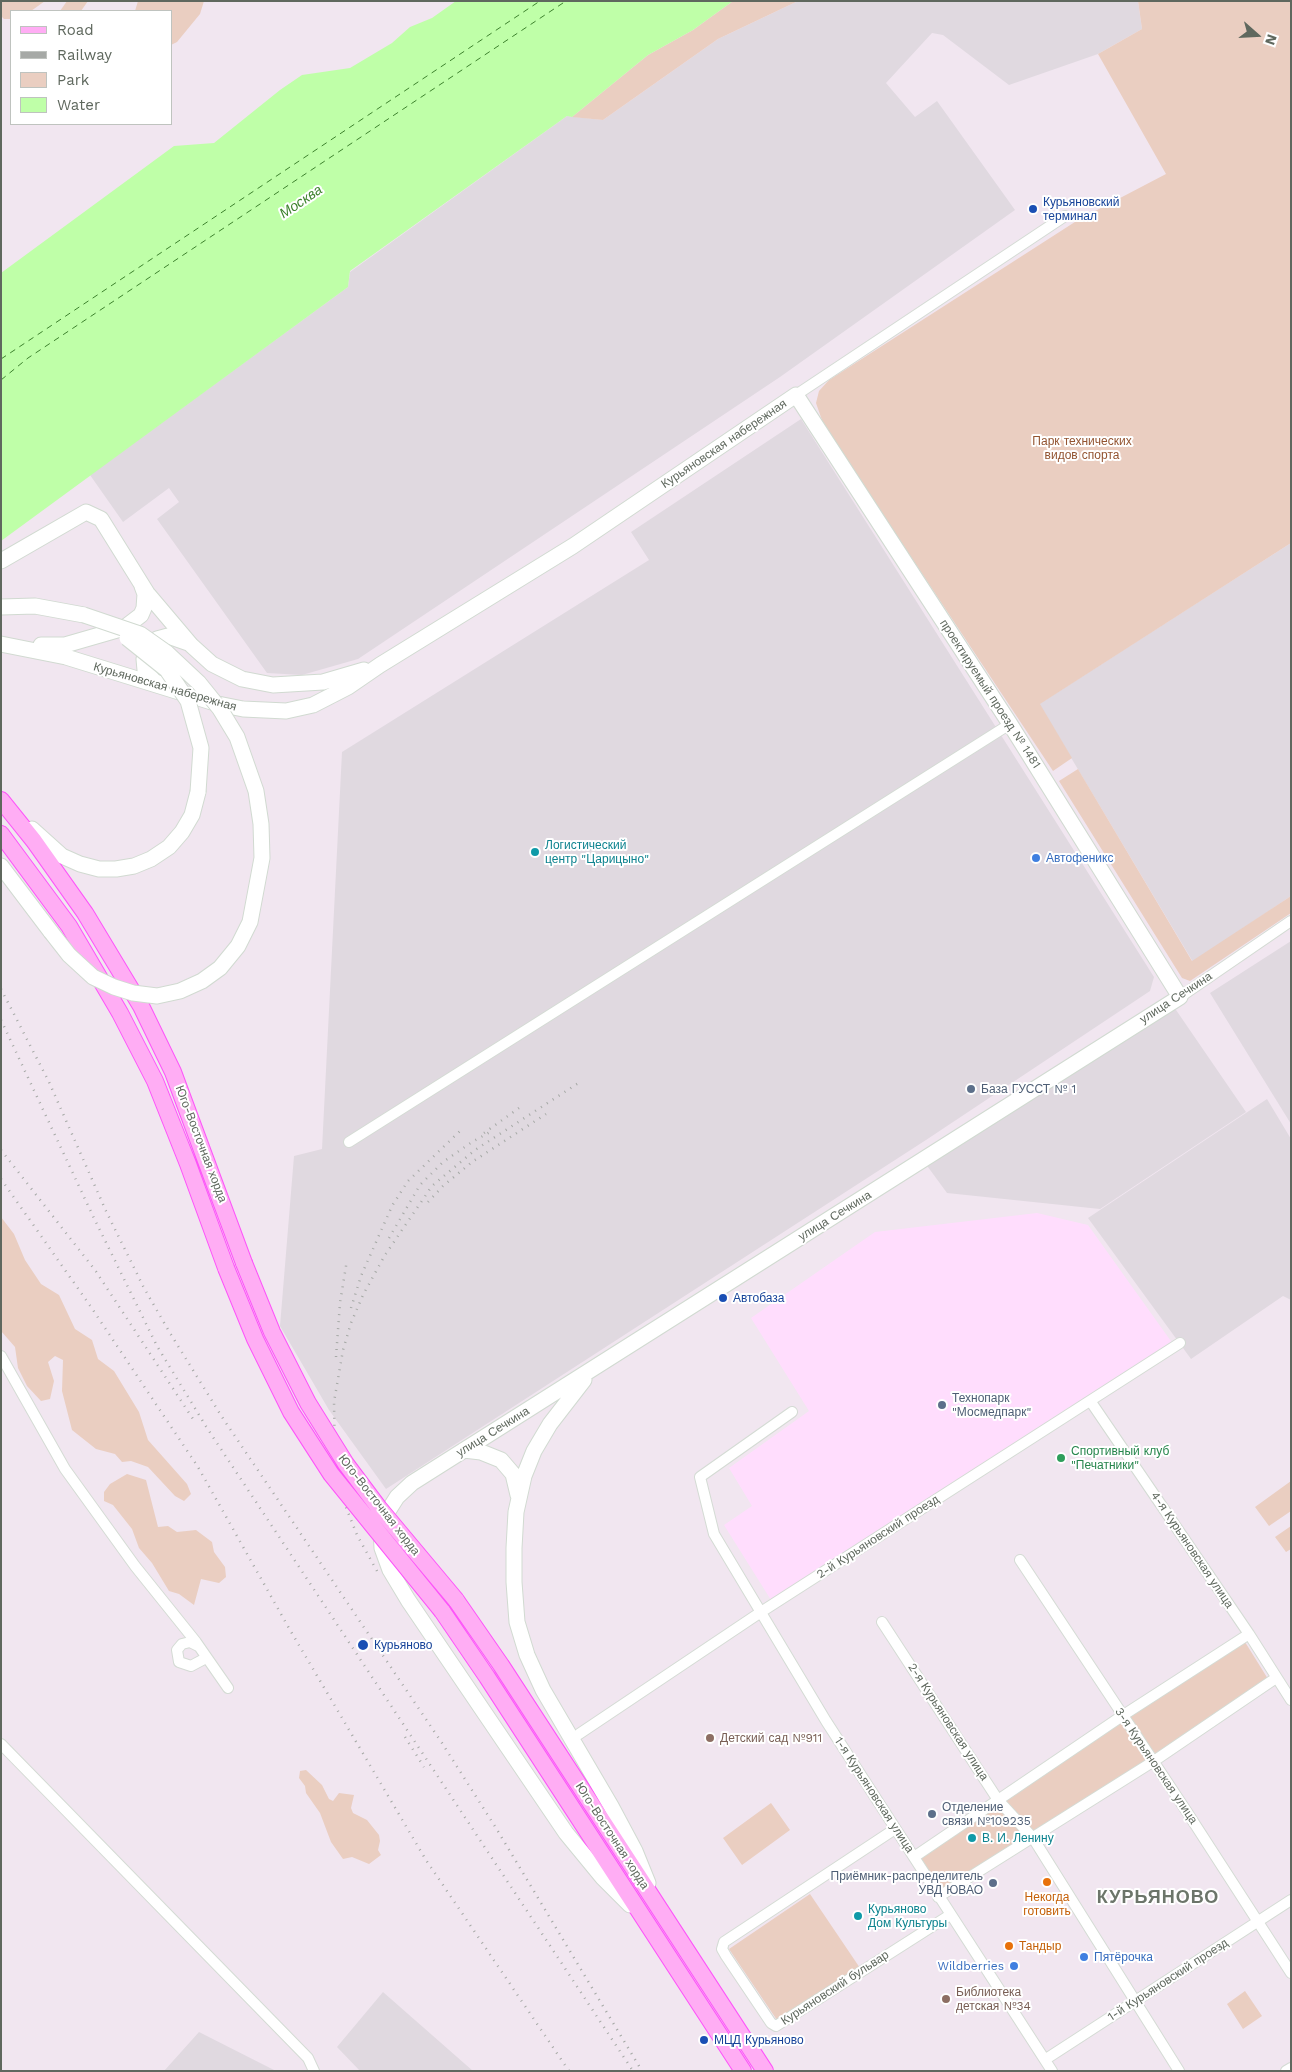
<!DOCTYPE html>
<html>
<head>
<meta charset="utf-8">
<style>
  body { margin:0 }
  #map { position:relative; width:1292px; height:2072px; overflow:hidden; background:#f1e6f0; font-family:"Work Sans",sans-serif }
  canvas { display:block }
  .frame { position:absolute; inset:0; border:2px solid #5f685e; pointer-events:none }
  .legend { position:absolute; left:10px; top:10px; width:162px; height:115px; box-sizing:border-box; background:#fff; border:1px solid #bfc3bf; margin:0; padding:6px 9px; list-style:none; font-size:15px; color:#5f685e }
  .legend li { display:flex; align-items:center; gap:10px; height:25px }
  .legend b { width:25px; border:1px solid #bfc3bf }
  .north { position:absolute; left:1232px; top:10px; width:50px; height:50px; -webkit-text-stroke:4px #fff; paint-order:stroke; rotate:109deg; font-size:14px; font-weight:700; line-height:20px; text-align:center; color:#5f685e }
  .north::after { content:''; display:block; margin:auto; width:18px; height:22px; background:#5f685e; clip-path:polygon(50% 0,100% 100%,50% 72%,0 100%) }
</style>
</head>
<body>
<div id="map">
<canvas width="1292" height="2072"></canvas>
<div class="frame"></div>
<ul class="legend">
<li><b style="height:6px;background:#ffadf4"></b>Road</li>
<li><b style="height:6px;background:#a6a9a6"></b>Railway</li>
<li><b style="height:14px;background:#eacec1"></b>Park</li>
<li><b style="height:14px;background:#bfffa8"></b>Water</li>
</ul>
<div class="north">N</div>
</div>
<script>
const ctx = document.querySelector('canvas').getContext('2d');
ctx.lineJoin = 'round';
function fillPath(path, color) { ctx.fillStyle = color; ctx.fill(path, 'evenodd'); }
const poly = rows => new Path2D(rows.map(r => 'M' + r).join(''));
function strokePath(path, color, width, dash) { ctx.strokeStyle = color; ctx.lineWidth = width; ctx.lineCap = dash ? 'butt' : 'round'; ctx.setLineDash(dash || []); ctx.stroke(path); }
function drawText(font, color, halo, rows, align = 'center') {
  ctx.font = font + ' "Work Sans",sans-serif'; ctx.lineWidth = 4; ctx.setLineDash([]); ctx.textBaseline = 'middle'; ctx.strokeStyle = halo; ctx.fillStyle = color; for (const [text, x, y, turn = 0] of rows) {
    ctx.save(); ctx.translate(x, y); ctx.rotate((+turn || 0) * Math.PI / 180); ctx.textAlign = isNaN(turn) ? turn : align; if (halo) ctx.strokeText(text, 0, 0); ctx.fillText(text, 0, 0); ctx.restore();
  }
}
fillPath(poly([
  [1037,1213,1088,1225,1173,1344,771,1600,724,1525,752,1506,729,1468,809,1411,751,1318,875,1232]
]), '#ffddfd');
fillPath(poly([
  [798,1,1138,1,1142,29,1098,54,1009,85,943,35,932,33,886,83,915,117,937,101,1015,210,780,377,358,659,302,675,267,673,157,519,179,502,169,488,123,522,90,475,348,287,350,272,567,116,603,120,718,39],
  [801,419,1154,977,1150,991,926,1140,386,1489,329,1410,280,1326,294,1156,322,1149,342,752,649,560,631,532],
  [1291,543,1291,896,1193,962,1039,704],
  [1291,941,1291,1124,1210,993],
  [1174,1007,1246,1112,1100,1209,947,1193,925,1163],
  [1267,1099,1291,1139,1291,1300,1283,1296,1191,1359,1088,1218],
  [383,1992,473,2071,360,2071,337,2047],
  [199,2032,274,2070,274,2071,164,2071]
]), '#e0d9e0');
fillPath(poly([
  [1,1,45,1,31,11,11,11,11,19,4,19,1,16],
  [67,1,88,1,81,11,60,11],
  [138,1,204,1,200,14,177,42,171,45,171,11,135,11],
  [733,1,798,1,718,39,603,120,572,117,648,55,693,30],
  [1138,1,1291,1,1291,543,1040,704,1072,758,1053,771,824,426,816,403,819,391,829,380,1078,220,1166,174,1098,54,1142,29],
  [1078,769,1192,961,1291,896,1291,913,1190,981,1182,978,1059,781],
  [1,1217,14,1234,25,1260,41,1284,59,1295,75,1329,92,1340,98,1359,114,1371,139,1412,148,1440,187,1484,191,1494,184,1501,175,1496,148,1467,131,1461,122,1462,115,1454,96,1449,72,1430,62,1391,63,1360,55,1356,48,1362,54,1381,50,1399,41,1401,27,1386,18,1368,15,1347,1,1331],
  [127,1474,146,1480,158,1527,168,1526,177,1532,196,1530,212,1542,214,1552,225,1567,226,1577,219,1583,201,1579,194,1605,179,1594,169,1591,152,1563,139,1548,132,1529,113,1505,104,1501,104,1492,110,1484],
  [1291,1481,1291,1511,1269,1526,1255,1507],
  [1291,1526,1291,1549,1286,1552,1275,1537],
  [1245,1642,1268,1679,1156,1755,1129,1717],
  [1121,1722,1148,1761,1034,1832,1005,1801],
  [306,1770,322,1785,329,1799,333,1801,339,1793,354,1795,351,1808,353,1813,367,1820,379,1835,380,1841,378,1850,381,1855,369,1864,352,1857,343,1859,331,1842,320,1813,306,1793,305,1786,299,1778,300,1771],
  [771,1803,790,1830,742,1865,723,1838],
  [998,1806,1027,1837,939,1892,918,1860],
  [810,1894,860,1968,779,2023,729,1949],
  [1245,1991,1262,2016,1243,2029,1227,2004]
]), '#eacec1');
fillPath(poly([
  [456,1,733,1,693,30,648,55,572,117,567,116,350,271,348,287,1,541,1,273,174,146,214,143,280,90,302,75,350,68,392,43,410,27,432,18]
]), '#bfffa8');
strokePath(poly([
  [1,359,540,1],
  [1,380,28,358,566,1]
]), '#3d822d', 1, [6, 5]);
const street = poly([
  [796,395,1065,216],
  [1180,997,1291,921],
  [349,1142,1010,724],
  [1,1356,65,1469,135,1566,196,1642,228,1688],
  [1091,1402,1249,1634,1291,1700],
  [792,1412,700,1477,714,1534,826,1721,1052,2071],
  [1020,1560,1187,1812,1291,1973],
  [882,1622,998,1800,1033,1838,1179,2071],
  [198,1646,190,1642,182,1644,177,1650,179,1662,191,1666,206,1658],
  [579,1734,761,1612,1180,1343],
  [1,1744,308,2058,314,2071],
  [895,1829,724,1942,722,1949,726,1956,771,2023,776,2026,950,1915],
  [914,1857,1122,1716,1249,1634],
  [938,1897,1154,1761,1276,1678],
  [1046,2059,1291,1900],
  [1286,2071,1291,2068]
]);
const secondary = poly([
  [1,561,86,512,101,519,147,593,191,645,212,664,242,679,273,685,323,682,364,670],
  [1,607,35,606,84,615],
  [1,644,66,657,218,704,243,709,286,711,313,705,348,687,380,665,573,546,796,395,1010,724,1180,997,412,1483,397,1497,385,1516,381,1529,382,1548,390,1570,408,1600,566,1833,603,1878,630,1905],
  [41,645,65,645,124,628,141,615,144,608,145,594,142,586],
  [160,684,154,681,145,670,144,659,148,647,157,639,168,636,188,643],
  [32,829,62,856,80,864,99,869,116,869,134,866,151,859,169,847,182,832,192,815,198,792],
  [1,866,51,932],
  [584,1380,550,1424,534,1451,524,1476,516,1512,514,1548,514,1582,517,1622,527,1655,543,1690,611,1806,635,1851,648,1883],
  [464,1450,481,1452,501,1460,513,1474,518,1495]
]);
const primary = poly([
  [1,800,34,841,85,913,141,1006,173,1072,244,1263],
  [1,834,69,926,120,1013,155,1081,188,1164,226,1268],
  [456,1600,501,1665,765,2071],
  [442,1611,487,1677,743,2071]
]);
strokePath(street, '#d4dbd4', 12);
strokePath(secondary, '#d1dad1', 17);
strokePath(primary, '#fd54f9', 18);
strokePath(street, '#fff', 10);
strokePath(secondary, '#fff', 15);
strokePath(primary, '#ffadf4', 16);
strokePath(poly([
  [1,989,49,1082,106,1211,144,1288,170,1333,222,1417,442,1743,496,1828,642,2071],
  [1,1020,92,1214,157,1346,207,1428,633,2071],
  [484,1133,519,1108],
  [1,1150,95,1270,193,1419],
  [1,1179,91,1307,198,1467,290,1630,426,1860,569,2071],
  [428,1202,443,1186,472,1162,546,1114],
  [389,1238,420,1185,443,1162,472,1142,490,1132],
  [351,1308,361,1276,392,1206,408,1181,461,1130],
  [336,1357,340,1303,347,1260],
  [377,1571,357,1535,342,1497,335,1463,334,1402,343,1350,351,1323,363,1295,385,1255,432,1186,475,1150,580,1082],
  [405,1737,424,1767]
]), '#a6a9a6', 2.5, [1, 6]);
const secondaryBridge = poly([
  [127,638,167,670,188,701,201,748,198,792],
  [51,932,69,955,93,977,114,987,133,993,157,996,180,991,202,981,220,968,238,946,250,922,262,858,261,824,256,791,237,737,220,709,199,683,167,653,140,634,84,615]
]);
const primaryBridge = poly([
  [244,1263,272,1332,308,1403,346,1464,379,1508,456,1600],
  [226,1268,255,1339,291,1412,331,1474,442,1611]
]);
strokePath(secondaryBridge, '#d1dad1', 17, []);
strokePath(primaryBridge, '#fd54f9', 18, []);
strokePath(secondaryBridge, '#fff', 15);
strokePath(primaryBridge, '#ffadf4', 16);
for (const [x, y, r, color] of [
  [1033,209,5,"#1a4fb4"],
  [535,852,5,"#0f9aa8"],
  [1036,858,5,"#3f7fe0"],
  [971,1089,5,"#5c6f8a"],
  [723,1298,5,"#1a4fb4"],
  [942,1405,5,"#5c6f8a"],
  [1061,1458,5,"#2e9e5b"],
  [363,1645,6,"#1a4fb4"],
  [710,1738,5,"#8d6e63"],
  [932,1814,5,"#5c6f8a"],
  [972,1838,5,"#0f9aa8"],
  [1047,1882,5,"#e8710a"],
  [993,1883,5,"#5c6f8a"],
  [858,1916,5,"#0f9aa8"],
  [1009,1946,5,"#e8710a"],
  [1084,1957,5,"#3f7fe0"],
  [1014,1966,5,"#3f7fe0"],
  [946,1999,5,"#8d6e63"],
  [704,2040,5,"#1a4fb4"]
]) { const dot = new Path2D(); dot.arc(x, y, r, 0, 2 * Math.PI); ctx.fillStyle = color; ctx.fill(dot); strokePath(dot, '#fff', 2); }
drawText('12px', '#164399', '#fff', [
  ["Курьяновский",1043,202],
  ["терминал",1043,216],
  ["Автобаза",733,1298],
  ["Курьяново",374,1645],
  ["МЦД Курьяново",714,2040]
], 'left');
drawText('12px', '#935431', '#fff', [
  ["Парк технических",1082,441],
  ["видов спорта",1082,455]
]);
drawText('12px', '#5f685e', '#fff', [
  ["Курьяновская набережная",724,444,-34],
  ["Курьяновская набережная",165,687,16],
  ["проектируемый проезд № 1481",990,694,57],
  ["улица Сечкина",1176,998,-33],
  ["Юго-Восточная хорда",201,1144,69],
  ["улица Сечкина",835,1216,-32],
  ["улица Сечкина",493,1432,-32],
  ["Юго-Восточная хорда",379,1505,52],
  ["2-й Курьяновский проезд",878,1537,-33],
  ["4-я Курьяновская улица",1192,1550,56],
  ["2-я Курьяновская улица",948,1722,57],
  ["3-я Курьяновская улица",1156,1766,56],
  ["1-я Курьяновская улица",874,1795,57],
  ["Юго-Восточная хорда",612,1836,57],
  ["1-й Курьяновский проезд",1168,1980,-33],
  ["Курьяновский бульвар",835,1988,-33]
]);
drawText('12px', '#0d838f', '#fff', [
  ["Логистический",545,845],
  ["центр \"Царицыно\"",545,859],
  ["В. И. Ленину",982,1838],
  ["Курьяново",868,1909],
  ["Дом Культуры",868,1923]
], 'left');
drawText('12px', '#366cbe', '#fff', [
  ["Автофеникс",1046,858],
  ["Пятёрочка",1094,1957],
  ["Wildberries",1004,1966,"right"]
], 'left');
drawText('12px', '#4e5e75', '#fff', [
  ["База ГУССТ № 1",981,1089],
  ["Технопарк",952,1398],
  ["\"Мосмедпарк\"",952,1412],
  ["Отделение",942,1807],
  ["связи №109235",942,1821],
  ["Приёмник-распределитель",983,1876,"right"],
  ["УВД ЮВАО",983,1890,"right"]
], 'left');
drawText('12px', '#27864d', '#fff', [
  ["Спортивный клуб",1071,1451],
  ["\"Печатники\"",1071,1465]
], 'left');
drawText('12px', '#785e54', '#fff', [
  ["Детский сад №911",720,1738],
  ["Библиотека",956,1992],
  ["детская №34",956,2006]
], 'left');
drawText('12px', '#c56008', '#fff', [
  ["Некогда",1047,1897],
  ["готовить",1047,1911],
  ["Тандыр",1019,1946,"left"]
]);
drawText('italic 14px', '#3d822d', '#fff', [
  ["Москва",301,202,-34]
]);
ctx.letterSpacing = '1px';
drawText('bold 18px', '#6c756a', '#fff', [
  ["КУРЬЯНОВО",1158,1898]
]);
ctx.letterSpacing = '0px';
</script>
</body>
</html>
